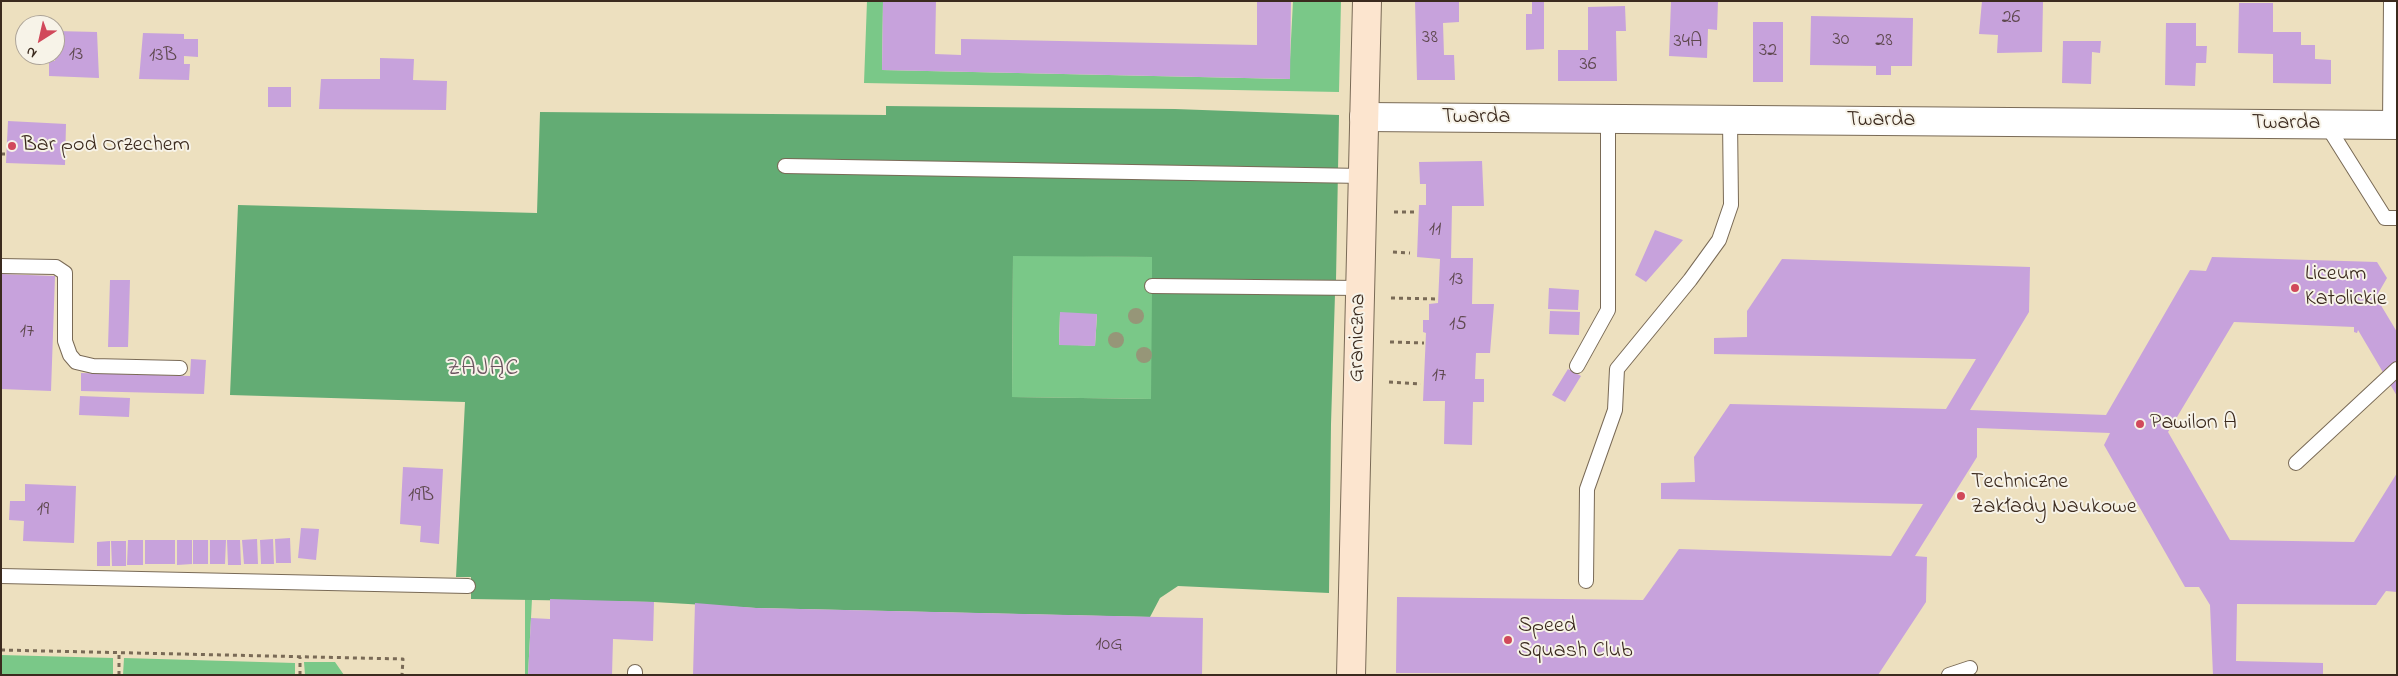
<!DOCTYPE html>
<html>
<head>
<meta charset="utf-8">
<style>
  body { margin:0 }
  #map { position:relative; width:2398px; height:676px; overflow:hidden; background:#ede0bf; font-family:"Indie Flower",sans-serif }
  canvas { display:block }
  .frame { position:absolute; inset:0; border:2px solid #3b2a1e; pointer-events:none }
  .north { position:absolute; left:15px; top:15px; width:50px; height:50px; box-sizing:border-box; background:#f7f3e8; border:1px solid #aca397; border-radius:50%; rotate:215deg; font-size:14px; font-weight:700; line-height:20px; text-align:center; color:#3b2a1e }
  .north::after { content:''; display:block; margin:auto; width:18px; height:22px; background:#d1495b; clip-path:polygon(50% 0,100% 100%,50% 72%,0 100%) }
</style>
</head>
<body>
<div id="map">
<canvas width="2398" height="676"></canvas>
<div class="frame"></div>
<div class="north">N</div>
</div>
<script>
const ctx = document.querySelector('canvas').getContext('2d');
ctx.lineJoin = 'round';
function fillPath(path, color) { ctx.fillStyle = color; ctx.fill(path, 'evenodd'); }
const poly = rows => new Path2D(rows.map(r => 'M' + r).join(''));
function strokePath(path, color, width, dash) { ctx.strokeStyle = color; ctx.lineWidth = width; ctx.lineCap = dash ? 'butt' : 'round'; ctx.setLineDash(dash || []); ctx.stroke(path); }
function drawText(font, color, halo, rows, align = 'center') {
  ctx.font = font + ' "Indie Flower",sans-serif'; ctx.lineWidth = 4; ctx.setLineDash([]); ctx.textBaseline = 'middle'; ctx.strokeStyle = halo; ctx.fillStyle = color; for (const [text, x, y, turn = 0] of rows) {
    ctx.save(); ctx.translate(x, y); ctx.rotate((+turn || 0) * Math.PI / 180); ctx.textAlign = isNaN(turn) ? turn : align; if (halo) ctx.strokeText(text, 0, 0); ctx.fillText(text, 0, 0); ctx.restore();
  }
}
fillPath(poly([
  [867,1,883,1,882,70,1289,79,1293,1,1341,1,1339,92,864,83],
  [1013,255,1152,257,1152,279,1336,280,1335,294,1151,399,1012,397],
  [1060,313,1097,315,1095,346,1059,344],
  [525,599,532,599,528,675,525,675],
  [1,655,113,658,113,675,1,675],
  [124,658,295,663,295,675,123,675],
  [304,662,335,662,344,675,305,675]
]), '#7ac888');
fillPath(poly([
  [886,106,1175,109,1339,115,1336,280,1152,279,1152,257,1013,256,1012,397,1151,399,1152,293,1335,294,1331,424,1329,593,1178,586,1160,598,1150,617,756,608,654,602,471,599,471,577,456,577,465,402,230,395,238,205,537,213,540,112,886,115]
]), '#63ac74');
fillPath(poly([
  [883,1,936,1,935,54,961,55,961,39,1257,45,1257,1,1291,1,1290,79,882,70],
  [1415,1,1459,1,1459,22,1443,23,1444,55,1454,55,1455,80,1417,80],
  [1532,1,1544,1,1544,49,1526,50,1526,14,1532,14],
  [1671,1,1718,1,1717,30,1708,29,1707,58,1669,56],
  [1982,1,2043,1,2042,52,1997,53,1998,35,1979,34],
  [2239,3,2273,3,2273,32,2301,32,2301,45,2315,45,2315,59,2331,60,2331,84,2273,83,2273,54,2238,53],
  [1625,6,1626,31,1616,31,1617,81,1558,81,1558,50,1588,50,1588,7],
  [1811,16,1913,18,1912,66,1891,66,1891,75,1876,75,1876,66,1810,65],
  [1753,22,1783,22,1783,82,1753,82],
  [2166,23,2196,23,2196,46,2207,46,2206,63,2196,63,2195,86,2165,85],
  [56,31,97,32,99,78,49,76,49,61,55,61],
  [143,33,184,34,184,39,198,39,198,57,184,56,184,64,190,64,189,80,139,79],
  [2063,41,2101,41,2100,53,2092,52,2091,84,2062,83],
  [380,58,414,59,413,80,447,81,446,110,319,109,321,79,380,79],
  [268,87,291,87,291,107,268,107],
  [8,121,66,124,65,165,6,163],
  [1482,161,1484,206,1452,206,1451,258,1473,258,1472,304,1494,304,1490,353,1476,353,1475,379,1484,379,1484,402,1473,402,1472,445,1444,444,1445,401,1423,401,1426,333,1423,332,1423,320,1429,320,1429,304,1438,303,1440,259,1417,257,1419,205,1426,205,1426,184,1420,184,1419,162],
  [1655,230,1683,240,1646,282,1635,275],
  [2212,257,2377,262,2387,278,2376,297,2397,332,2397,396,2358,330,2357,333,2354,332,2354,327,2234,322,2168,432,2230,540,2354,542,2397,473,2397,592,2386,591,2376,605,2237,604,2236,661,2323,663,2323,675,2213,675,2210,605,2199,587,2185,587,2104,445,2110,433,1977,428,1977,457,1915,556,1927,557,1926,602,1878,675,1396,673,1397,597,1643,600,1679,549,1891,556,1923,504,1661,499,1661,483,1695,482,1694,457,1730,404,1946,409,1976,359,1714,354,1714,338,1747,337,1747,311,1782,259,2030,267,2029,312,1970,410,2106,415,2190,270,2206,271],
  [1,274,55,276,51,391,1,389],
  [110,280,130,280,128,347,108,347],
  [1549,288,1579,290,1578,310,1548,309],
  [1550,311,1580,312,1579,335,1549,334],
  [1060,312,1097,314,1095,346,1059,345],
  [191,359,206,360,204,394,81,391,81,373,190,376],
  [1568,369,1581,376,1565,402,1552,395],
  [80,396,130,398,129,417,79,415],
  [403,467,443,469,439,544,420,542,421,526,400,524],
  [25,484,76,486,74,543,23,541,24,521,9,520,10,501,25,501],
  [301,528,319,529,316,560,298,558],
  [290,538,291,563,276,563,275,539],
  [257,539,258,564,244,564,242,540],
  [273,539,274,564,261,564,260,540],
  [128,540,143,540,143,565,127,565],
  [145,540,175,540,175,564,145,564],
  [177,540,192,540,192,564,177,565],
  [193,540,208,540,208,564,193,564],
  [210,540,226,540,225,564,210,564],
  [227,540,240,540,241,565,228,565],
  [110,541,110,566,97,566,97,542],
  [111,541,126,541,126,566,112,566],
  [550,599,654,602,653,641,613,639,612,675,528,675,531,618,550,619],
  [695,603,756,608,1203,618,1202,675,693,675]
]), '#c7a2dc');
const lane = poly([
  [2326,124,2385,218,2397,218],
  [2390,125,2391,1],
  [785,166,1363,176],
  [1,266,56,267,65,273,65,341,70,355,76,362,93,366,180,368],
  [1152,286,1360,288],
  [1577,366,1608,310,1608,119],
  [2296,463,2397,369],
  [1,576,468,586],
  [1586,581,1587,489,1615,410,1617,369,1690,280,1719,240,1731,205,1730,120],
  [635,675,635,672],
  [1949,675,1970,668]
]);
const street = poly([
  [1364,117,2397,125]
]);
const secondary = poly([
  [1351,675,1367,1]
]);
strokePath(lane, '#796a56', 16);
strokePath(street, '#796a56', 30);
strokePath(secondary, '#796a56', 30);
strokePath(poly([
  [1,154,7,154],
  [1394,212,1417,212],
  [1393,252,1410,253],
  [1391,298,1438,299],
  [1390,342,1424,343],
  [1389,382,1421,384],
  [1,650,403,659,402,675],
  [119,675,119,653],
  [300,675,300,657]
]), '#796a56', 3, [4, 4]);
strokePath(lane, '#fff', 14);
strokePath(street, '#fff', 28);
strokePath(secondary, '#fce5cf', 28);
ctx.fillStyle = '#969678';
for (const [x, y] of [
  [1136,316],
  [1116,340],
  [1144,355]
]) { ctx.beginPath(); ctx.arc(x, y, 8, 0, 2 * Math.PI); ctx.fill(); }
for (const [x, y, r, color] of [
  [12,146,5,"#d1495b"],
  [2295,288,5,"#d1495b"],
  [2140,424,5,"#d1495b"],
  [1961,496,5,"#d1495b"],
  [1508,640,5,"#d1495b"]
]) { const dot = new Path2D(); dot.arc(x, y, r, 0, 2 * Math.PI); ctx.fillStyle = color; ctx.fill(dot); strokePath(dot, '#f7f3e8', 2); }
drawText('20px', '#5e484e', null, [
  ["26",2011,19],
  ["38",1430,39],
  ["30",1841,41],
  ["28",1884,42],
  ["34A",1688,43],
  ["32",1768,52],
  ["13",76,56],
  ["13B",163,57],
  ["36",1588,66],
  ["11",1435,231],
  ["13",1456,281],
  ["15",1458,326],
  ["17",27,333],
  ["17",1439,377],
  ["19B",421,497],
  ["19",43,511],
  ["10G",1109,646]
]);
drawText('22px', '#3b2a1e', '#f7f3e8', [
  ["Twarda",1476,118],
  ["Twarda",1881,121],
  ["Twarda",2286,124],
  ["Graniczna",1359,338,-89]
]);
drawText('22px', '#3b2a1e', '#f7f3e8', [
  ["Bar pod Orzechem",22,146],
  ["Liceum",2305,275],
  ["Katolickie",2305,300],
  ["Pawilon A",2150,424],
  ["Techniczne",1971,483],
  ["Zakłady Naukowe",1971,508],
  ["Speed",1518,627],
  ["Squash Club",1518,652]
], 'left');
ctx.letterSpacing = '1px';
drawText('24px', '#6c5460', '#f7f3e8', [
  ["ZAJĄC",483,370]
]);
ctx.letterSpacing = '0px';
</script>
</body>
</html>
